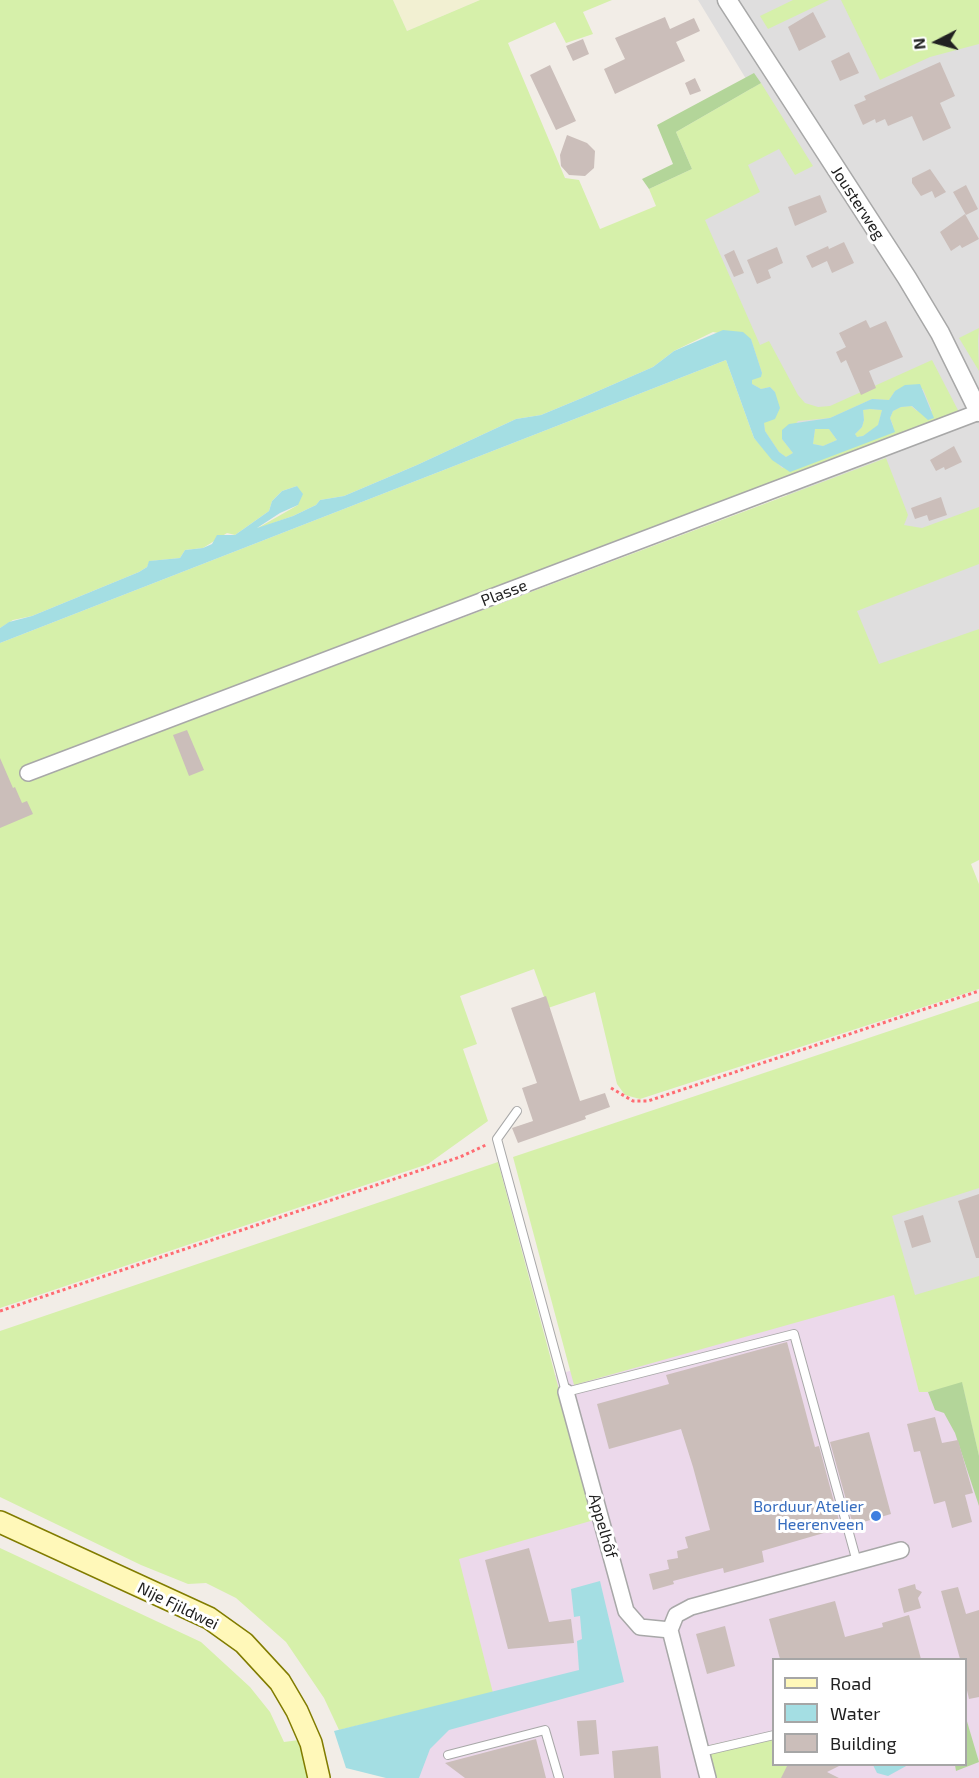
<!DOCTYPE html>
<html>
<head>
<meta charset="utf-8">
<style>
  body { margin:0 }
  #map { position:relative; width:979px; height:1778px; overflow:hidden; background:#f2ede7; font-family:"Exo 2",sans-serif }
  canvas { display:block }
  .legend { position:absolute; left:772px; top:1658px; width:195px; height:108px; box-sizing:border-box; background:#fff; border:2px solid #a6a6a6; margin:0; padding:8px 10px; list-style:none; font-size:18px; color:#212121 }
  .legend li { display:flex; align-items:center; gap:12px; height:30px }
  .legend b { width:30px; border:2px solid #a6a6a6 }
  .north { position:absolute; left:907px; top:12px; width:60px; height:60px; -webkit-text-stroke:4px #fff; paint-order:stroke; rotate:264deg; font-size:16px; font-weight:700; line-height:24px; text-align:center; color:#212121 }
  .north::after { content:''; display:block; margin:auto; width:21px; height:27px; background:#212121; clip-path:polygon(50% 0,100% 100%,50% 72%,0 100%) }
</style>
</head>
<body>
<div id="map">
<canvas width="979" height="1778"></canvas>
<ul class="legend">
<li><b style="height:8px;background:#fff8b9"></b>Road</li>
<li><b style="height:16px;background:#a4dee3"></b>Water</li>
<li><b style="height:16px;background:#cbbeba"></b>Building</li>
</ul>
<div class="north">N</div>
</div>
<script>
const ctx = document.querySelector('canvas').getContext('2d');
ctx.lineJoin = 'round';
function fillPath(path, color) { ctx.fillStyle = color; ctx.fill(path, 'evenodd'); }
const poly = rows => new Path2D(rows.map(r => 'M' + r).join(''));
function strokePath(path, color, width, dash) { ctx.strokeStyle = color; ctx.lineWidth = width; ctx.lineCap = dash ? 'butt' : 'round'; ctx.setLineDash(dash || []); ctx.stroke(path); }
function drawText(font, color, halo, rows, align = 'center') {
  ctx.font = font + ' "Exo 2",sans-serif'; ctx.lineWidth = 6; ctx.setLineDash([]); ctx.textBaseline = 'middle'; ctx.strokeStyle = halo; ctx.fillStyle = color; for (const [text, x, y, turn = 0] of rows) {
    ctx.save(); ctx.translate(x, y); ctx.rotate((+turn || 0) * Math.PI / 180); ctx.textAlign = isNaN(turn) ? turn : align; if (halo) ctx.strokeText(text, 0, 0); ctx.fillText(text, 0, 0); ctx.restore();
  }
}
fillPath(poly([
  [698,0,927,0,979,29,979,753,865,690,671,205,782,138],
  [979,1178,979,1466,938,1384,882,1208]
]), '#dfdede');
fillPath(poly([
  [903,1274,957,1379,979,1466,979,1778,408,1778,436,1720,489,1705,450,1555,549,1377],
  [774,1660,966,1660,966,1764,774,1764]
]), '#ecd9eb');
fillPath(poly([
  [393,0,480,0,407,31]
]), '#f2f0d2');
fillPath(poly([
  [0,0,393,0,407,31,480,0,612,0,583,12,593,34,566,43,555,22,508,43,565,178,579,180,600,229,656,206,649,189,692,169,676,132,761,83,813,166,795,175,779,149,748,165,760,192,705,220,760,345,769,341,798,395,805,403,818,407,830,406,932,360,960,414,25,769,30,781,886,458,908,515,904,525,922,528,979,507,979,564,857,611,879,664,979,629,979,860,971,864,979,884,979,989,640,1099,625,1095,617,1084,595,992,548,1008,534,969,460,996,477,1044,463,1049,488,1121,428,1164,0,1308,0,643,726,360,754,438,782,468,893,425,890,418,893,411,901,407,911,406,917,411,932,411,923,389,895,391,889,400,872,399,830,418,798,421,782,439,793,453,786,457,779,452,765,431,764,423,775,392,770,387,761,389,752,384,751,380,762,373,751,339,713,332,674,351,653,367,582,398,541,415,516,419,417,465,344,496,320,500,316,505,293,516,256,529,298,505,297,486,282,491,272,501,269,511,235,535,227,533,203,548,185,550,180,558,150,561,147,567,139,572,32,616,13,620,0,628],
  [793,0,829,0,768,29,760,16],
  [841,0,979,0,979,44,930,57,880,80],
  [979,328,978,341,979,371,959,338],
  [870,409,882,410,878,426,863,436,857,437,855,434,862,427,864,420,863,410],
  [815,429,829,429,837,440,823,446,813,444],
  [979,1001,979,1188,892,1216,915,1295,979,1276,979,1456,962,1383,928,1392,919,1392,894,1295,574,1385,513,1157],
  [498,1162,594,1520,459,1559,493,1693,339,1730,324,1698,286,1642,236,1598,206,1583,188,1584,141,1565,0,1497,0,1331],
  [0,1548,201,1642,250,1687,270,1712,284,1742,299,1740,310,1778,0,1778],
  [773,1731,774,1764,791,1765,784,1778,716,1778,706,1746]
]), '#d6f0aa');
fillPath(poly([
  [754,73,761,83,676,132,692,169,649,189,642,179,673,164,657,125],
  [962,1382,979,1456,979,1506,955,1433,944,1413,935,1410,928,1392],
  [966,1718,979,1762,956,1771,955,1765,966,1764]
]), '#b3d599');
fillPath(poly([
  [723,330,743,332,751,339,762,373,761,377,752,380,752,384,761,389,770,387,775,392,780,408,775,419,764,423,765,431,779,452,786,457,793,453,782,439,782,430,789,424,830,418,872,399,889,400,895,391,905,385,920,384,934,418,928,420,912,406,901,407,893,411,890,418,895,432,790,472,772,460,754,438,726,360,0,643,0,628,9,622,32,616,139,572,147,567,149,561,180,558,185,550,203,548,212,544,217,535,235,535,269,511,272,501,282,491,297,486,303,494,298,505,280,513,257,528,293,516,316,505,320,500,344,496,417,465,516,419,541,415,582,398,653,367,674,351],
  [870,409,882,410,878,425,863,436,857,437,855,434,862,427,864,420,863,410],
  [815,429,829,429,837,440,823,446,813,444],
  [600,1581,624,1682,449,1730,430,1749,419,1778,386,1778,346,1768,334,1731,579,1670,577,1641,582,1639,580,1616,574,1617,571,1589],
  [873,1765,873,1764,908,1765,888,1776,877,1773]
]), '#a4dee3');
fillPath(poly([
  [813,12,826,37,799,51,788,27],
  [665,17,670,29,694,18,700,31,676,42,685,61,615,94,604,69,625,59,615,38],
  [583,39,589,54,573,61,566,46],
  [849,52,859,73,840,81,831,61],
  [940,62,955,96,940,103,951,128,923,141,912,116,888,126,885,119,876,123,875,119,863,125,854,105,866,100,864,96],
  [550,65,576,121,556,130,530,75],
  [695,78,701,91,690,95,685,83],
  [567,135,587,143,595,151,594,168,585,176,569,175,561,166,560,155],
  [930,169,946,192,935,198,932,191,921,196,912,183,912,178],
  [966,185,978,209,966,215,953,192],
  [820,195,827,212,795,226,788,207],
  [965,214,979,239,962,248,960,245,951,251,940,232],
  [844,242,854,263,832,273,827,261,812,268,806,256,828,246,829,249],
  [777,247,783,263,768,270,771,278,757,284,747,260],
  [734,250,744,273,734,277,724,255],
  [866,320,870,328,886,321,903,357,869,371,876,388,861,395,846,360,841,363,836,352,846,347,839,333],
  [954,446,962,462,945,470,944,467,936,471,930,460],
  [941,497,947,515,929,521,927,515,915,519,911,508],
  [187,730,204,770,189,776,173,735],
  [0,758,13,788,15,787,22,803,27,801,33,814,0,828],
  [546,996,580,1101,605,1093,610,1107,585,1116,586,1119,518,1143,512,1128,533,1121,522,1088,537,1083,511,1008],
  [979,1194,979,1258,976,1258,958,1201],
  [923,1215,931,1242,912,1248,904,1221],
  [787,1342,815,1447,819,1446,841,1528,762,1551,764,1562,724,1573,723,1568,673,1581,674,1584,653,1590,649,1574,669,1569,667,1560,678,1558,677,1551,688,1548,685,1537,710,1530,693,1467,681,1429,609,1449,597,1404,669,1384,666,1375],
  [935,1417,942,1443,958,1440,973,1493,965,1495,972,1522,952,1528,945,1501,934,1504,920,1451,914,1452,907,1424],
  [869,1432,891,1514,853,1525,830,1442],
  [529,1548,549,1622,571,1619,574,1643,508,1649,485,1560],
  [915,1584,916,1589,922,1592,918,1598,921,1608,904,1613,898,1589],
  [958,1587,966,1614,979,1610,979,1697,969,1699,966,1686,966,1659,960,1659,941,1591],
  [835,1601,845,1637,883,1627,882,1623,909,1615,921,1659,780,1659,769,1619],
  [725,1626,735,1666,707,1674,696,1634],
  [596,1720,599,1754,580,1756,577,1721],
  [536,1739,546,1778,465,1778,445,1763],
  [658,1746,661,1778,614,1778,612,1751],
  [788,1764,843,1764,827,1772,839,1778,781,1778]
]), '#cbbeba');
const service = poly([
  [517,1111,497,1139,566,1392,794,1334,857,1562],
  [701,1752,774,1735],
  [448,1755,545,1730,559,1778]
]);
const minor = poly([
  [28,773,979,412],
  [566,1392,626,1611,640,1627,670,1630],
  [708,1778,670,1630,676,1615,691,1607,901,1550]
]);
const tertiary = poly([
  [727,0,907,278,940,333,979,412]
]);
const secondary = poly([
  [0,1522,209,1618,244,1643,280,1682,297,1711,311,1743,319,1778]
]);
strokePath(service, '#a8a8a8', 10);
strokePath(minor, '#a8a8a8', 18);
strokePath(tertiary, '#a8a8a8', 21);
strokePath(secondary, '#817c00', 24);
strokePath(poly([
  [611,1088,633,1101,648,1101,979,991],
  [0,1311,460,1157,488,1144]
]), '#ff6c72', 3, [3, 3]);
strokePath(service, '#fff', 8);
strokePath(minor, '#fff', 15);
strokePath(tertiary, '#fff', 18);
strokePath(secondary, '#fff8b9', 21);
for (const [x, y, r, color] of [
  [876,1516,6,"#3f7fe0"]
]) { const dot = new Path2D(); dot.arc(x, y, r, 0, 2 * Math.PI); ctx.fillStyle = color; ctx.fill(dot); strokePath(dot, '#fff', 2); }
drawText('16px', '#212121', '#fff', [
  ["Jousterweg",858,203,57],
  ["Plasse",504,593,-21],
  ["Appelhôf",603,1526,74],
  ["Nije Fjildwei",178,1606,26]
]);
drawText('16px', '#366cbe', '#fff', [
  ["Borduur Atelier",864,1507],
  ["Heerenveen",864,1525]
], 'right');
</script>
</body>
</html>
